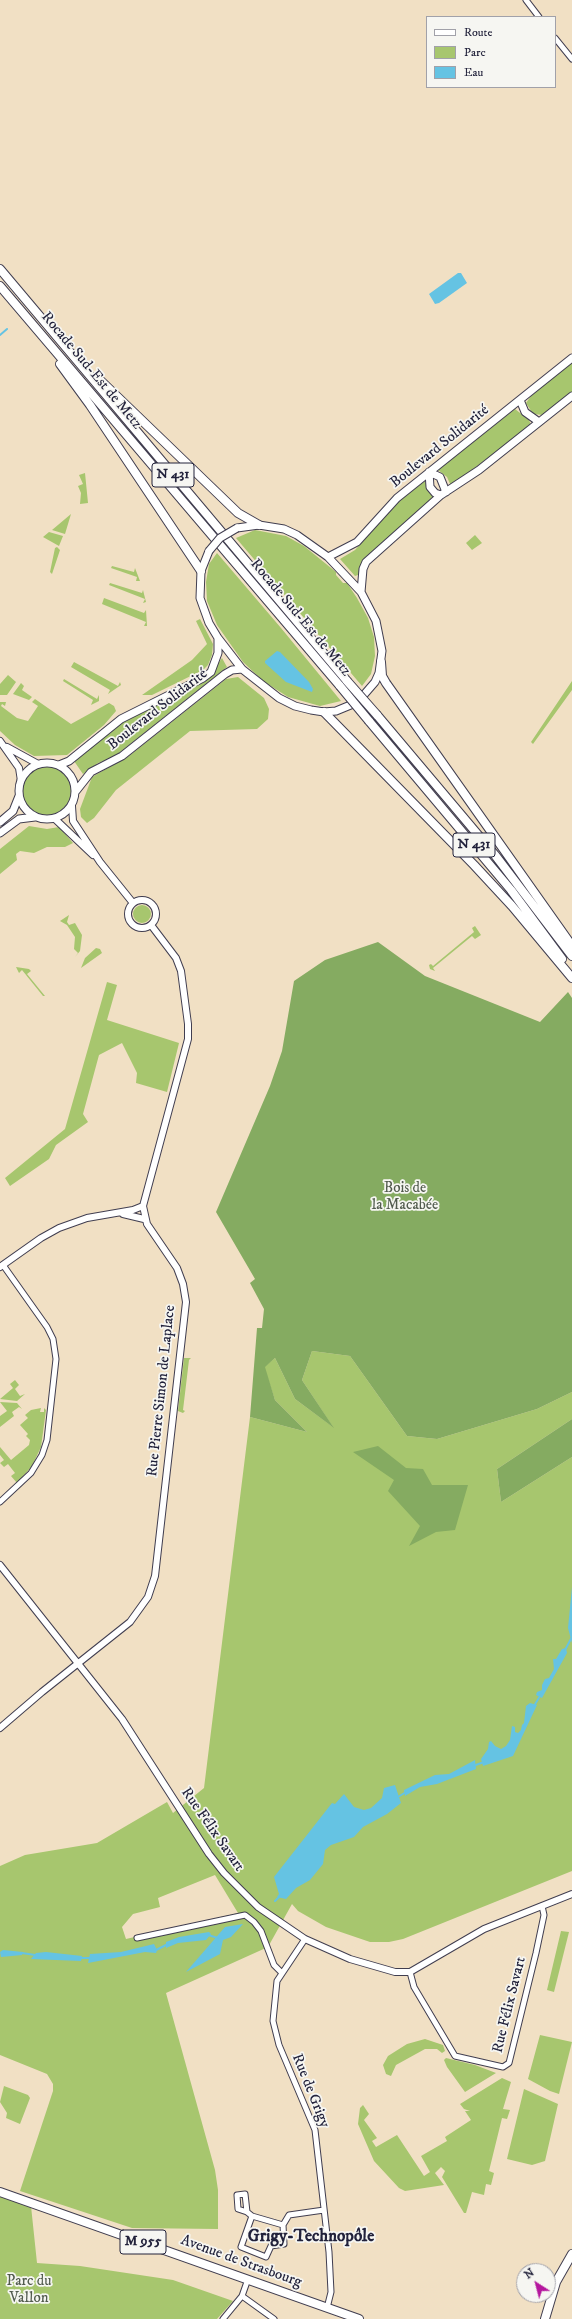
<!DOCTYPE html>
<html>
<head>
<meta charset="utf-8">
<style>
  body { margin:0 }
  #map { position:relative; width:572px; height:2319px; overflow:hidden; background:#f1e0c4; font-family:"IM FELL DW Pica",serif }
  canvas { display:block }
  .legend { position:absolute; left:426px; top:16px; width:130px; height:72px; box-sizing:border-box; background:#f6f6f2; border:1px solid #a1a1a9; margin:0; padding:5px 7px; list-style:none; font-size:12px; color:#22223b }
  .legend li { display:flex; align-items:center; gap:8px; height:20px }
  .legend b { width:20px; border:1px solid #a1a1a9 }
  .north { position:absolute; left:516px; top:2263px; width:40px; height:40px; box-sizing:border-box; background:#f6f6f2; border:1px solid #a1a1a9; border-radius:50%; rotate:324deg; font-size:11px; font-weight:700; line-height:16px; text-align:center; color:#22223b }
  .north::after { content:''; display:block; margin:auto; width:14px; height:18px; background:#b5179e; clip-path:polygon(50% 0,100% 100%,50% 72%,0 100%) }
</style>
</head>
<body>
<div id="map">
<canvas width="572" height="2319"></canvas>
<ul class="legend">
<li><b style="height:5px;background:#fff"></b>Route</li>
<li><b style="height:11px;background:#a7c66e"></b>Parc</li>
<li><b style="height:11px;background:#65c3e3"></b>Eau</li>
</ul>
<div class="north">N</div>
</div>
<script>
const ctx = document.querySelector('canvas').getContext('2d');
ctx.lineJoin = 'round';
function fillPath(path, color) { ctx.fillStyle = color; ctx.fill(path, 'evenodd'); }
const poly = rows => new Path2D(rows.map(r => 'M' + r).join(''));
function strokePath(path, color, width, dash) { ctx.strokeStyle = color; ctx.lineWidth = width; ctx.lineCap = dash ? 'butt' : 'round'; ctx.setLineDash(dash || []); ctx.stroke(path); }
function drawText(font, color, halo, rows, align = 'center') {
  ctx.font = font + ' "IM FELL DW Pica",serif'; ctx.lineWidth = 3.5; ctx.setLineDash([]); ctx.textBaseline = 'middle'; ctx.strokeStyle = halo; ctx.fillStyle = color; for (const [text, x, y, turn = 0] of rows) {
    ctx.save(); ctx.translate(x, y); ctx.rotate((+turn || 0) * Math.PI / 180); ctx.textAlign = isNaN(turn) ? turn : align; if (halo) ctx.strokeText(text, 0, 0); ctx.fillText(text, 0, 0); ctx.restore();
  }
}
fillPath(poly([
  [572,362,572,392,543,415,533,414,526,403,531,396],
  [515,409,529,420,531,425,451,486,447,477,438,470],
  [85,473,88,503,80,504,81,493,78,486,83,484,79,475],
  [425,481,429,491,435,498,362,564,358,575,355,576,340,559,355,550,398,502],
  [71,514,65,534,52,530],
  [255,530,286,536,304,546,336,572,336,575,343,583,347,583,357,598,368,618,374,637,375,656,371,674,362,686,236,538],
  [49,532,63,536,59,546,43,537],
  [475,535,482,543,472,550,466,543],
  [57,547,60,550,52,574,50,572,55,548],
  [217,553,281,628,341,701,320,706,288,697,263,681,243,662,217,625,207,601,206,582,209,564],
  [112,566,134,572,135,568,140,581,136,581,137,577,111,568],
  [110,583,142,593,143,590,146,602,143,603,145,599,109,585],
  [104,598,144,613,146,610,147,626,144,626,146,622,102,604],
  [200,619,213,644,212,655,208,665,203,670,152,695,142,695,192,660,207,644,196,621],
  [222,658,227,667,114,757,98,763,83,774,74,761,118,725,208,678],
  [74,662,118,686,120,682,121,685,108,694,110,690,71,667],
  [8,675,16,682,7,695,0,695,0,684],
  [238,677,264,698,269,709,268,719,257,729,190,731,116,790,94,818,87,823,81,817,80,809,92,777,129,756,226,679],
  [64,679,97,699,99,695,99,701,91,705,93,700,63,681],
  [572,681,572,690,533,744,531,742],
  [21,683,24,686,22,690,32,697,29,700,13,694],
  [35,699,71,724,109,703,114,706,116,711,104,725,67,755,34,756,15,745,0,731,0,702,6,702,5,706,2,704,1,706,17,718,28,721,38,706,32,702],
  '23 791a24 24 0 1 1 48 0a24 24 0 1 1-48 0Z',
  [29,826,47,829,59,827,73,843,65,847,47,847,34,853,20,851,16,854,17,860,0,874,0,849],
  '133 914a9 9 0 1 1 18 0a9 9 0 1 1-18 0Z',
  [69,915,67,922,69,925,75,923,82,935,80,951,75,957,78,953,74,949,75,937,67,925,60,921],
  [475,926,481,935,475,939,472,936,433,968,435,971,430,969,429,965,431,964,433,966,474,932,472,928],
  [96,948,100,949,102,953,81,968,85,958],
  [16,967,29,969,31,971,27,974,45,996,43,996,22,970,19,973],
  [107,982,117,985,107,1020,179,1043,167,1092,136,1083,137,1073,122,1043,99,1055,83,1114,88,1122,56,1145,49,1159,10,1186,5,1178,65,1129],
  [312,1351,350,1356,407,1436,437,1439,537,1409,572,1392,572,1419,497,1469,501,1502,572,1457,572,1871,403,1939,389,1942,370,1942,326,1927,298,1911,292,1904,268,1947,166,1993,215,2170,218,2190,218,2229,132,2228,20,2191,53,2091,53,2084,47,2074,0,2055,0,1866,25,1855,97,1843,167,1802,173,1813,204,1788,250,1417,307,1432,275,1400,264,1367,275,1358,295,1399,333,1427,302,1380],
  [215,1875,238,1913,126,1939,122,1927,133,1914,160,1907,158,1898],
  [184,1358,191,1358,189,1360,183,1410,185,1411,183,1413,178,1411],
  [15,1380,19,1385,15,1389,20,1396,25,1394,17,1401,0,1399,13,1388,10,1384],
  [0,1402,17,1403,22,1409,19,1407,12,1412,14,1416,0,1427,0,1416,7,1411],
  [41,1408,40,1412,44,1412,44,1408,46,1410,41,1447,32,1466,17,1483,11,1476,15,1473,8,1464,4,1467,0,1463,4,1460,0,1455,0,1447,11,1460,29,1445,30,1440,26,1436,28,1434,20,1425,28,1418,25,1415,31,1410],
  [561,1931,569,1932,554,1992,547,1990],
  [540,2035,572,2042,559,2094,550,2091,528,2079],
  [425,2039,443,2045,445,2051,442,2053,437,2049,425,2049,396,2065,391,2076,386,2074,383,2065,388,2056,407,2044],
  [446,2058,475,2065,496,2073,465,2092,447,2067,444,2060],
  [502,2078,511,2082,503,2109,510,2110,507,2119,502,2118,489,2171,494,2173,491,2185,486,2184,484,2195,472,2192,466,2213,464,2213,442,2177,445,2171,441,2167,435,2173,444,2185,405,2191,399,2188,374,2161,358,2124,360,2108,363,2105,369,2114,364,2120,377,2138,372,2141,376,2147,397,2135,424,2176,430,2172,421,2156,447,2141,445,2137,471,2120,465,2111,470,2111,464,2109,460,2104],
  [4,2086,28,2095,30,2098,20,2124,6,2118,7,2113,0,2102],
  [524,2089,558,2104,545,2161,532,2165,507,2159],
  [0,2196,31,2206,37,2263,80,2266,173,2280,233,2301,217,2319,0,2319]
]), '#a7c66e');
fillPath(poly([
  [378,942,425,976,540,1022,568,992,572,998,572,1392,537,1409,437,1439,407,1436,350,1356,312,1351,302,1380,334,1428,295,1399,275,1358,265,1367,275,1400,307,1432,250,1417,257,1328,262,1328,264,1309,250,1283,255,1279,216,1212,270,1086,282,1051,294,981,325,960],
  [572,1419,572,1457,501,1502,497,1469],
  [378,1446,406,1468,423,1469,432,1485,468,1485,455,1530,436,1532,409,1546,420,1526,388,1491,394,1480,353,1452]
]), '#85ab61');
fillPath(poly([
  [458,273,461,273,467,283,439,303,435,304,429,294],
  [277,651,280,652,309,682,313,689,312,692,286,682,265,663,265,661],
  [572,1587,572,1643,568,1628],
  [566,1648,567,1653,542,1698,536,1695,537,1692,542,1690,542,1685,545,1679,549,1678,554,1669,553,1659,556,1659,562,1649],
  [530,1703,537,1705,513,1756,483,1766,481,1759,488,1749,489,1742,491,1741,495,1746,501,1749,506,1746,510,1740,512,1726,515,1727,515,1732,518,1733,521,1730,522,1725,524,1723,526,1706],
  [475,1760,476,1769,437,1784,420,1787,405,1796,404,1790,435,1775,449,1774],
  [395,1785,401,1803,387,1814,363,1827,354,1837,331,1845,325,1850,323,1864,310,1880,296,1888,286,1899,277,1897,279,1894,274,1877,332,1803,335,1804,344,1794,354,1807,364,1810,371,1808,382,1798,384,1788],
  [243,1924,231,1937,223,1940,220,1954,186,1972,225,1927],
  [209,1932,211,1934,206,1940,178,1943,166,1948,166,1942,179,1937],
  [154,1944,157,1950,156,1953,145,1952,88,1963,90,1954,121,1952],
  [3,1950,23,1952,22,1955,1,1957,0,1952],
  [36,1953,46,1952,82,1956,81,1961,31,1959]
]), '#65c3e3');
strokePath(poly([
  [0,335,7,329],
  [565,1650,572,1637],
  [534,1706,540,1696],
  [473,1766,484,1762],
  [398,1797,406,1792],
  [275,1901,280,1896],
  [208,1935,218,1938],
  [156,1950,168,1944],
  [22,1953,35,1955],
  [79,1958,91,1958]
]), '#65c3e3', 2);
const minor = poly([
  [526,0,539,17],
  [555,38,572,59],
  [0,1502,31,1473,42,1455,47,1440,56,1359,53,1339,47,1327,3,1265],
  [137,1938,245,1915,254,1922,261,1931,274,1965,282,1973],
  [305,1939,277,1981,273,2021,279,2045,315,2130,329,2252,331,2292,327,2308],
  [410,1972,414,1987,455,2056,503,2067,509,2063,536,1953,544,1915,542,1906],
  [247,2212,238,2209,237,2195,245,2194,247,2212,252,2216],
  [283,2225,252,2216,241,2247,266,2257,271,2246,284,2244,283,2225,289,2215,324,2210],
  [242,2296,274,2319],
  [223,2319,242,2296,248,2279]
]);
const tertiary = poly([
  [0,741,19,768,21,781],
  [7,747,38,764],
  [72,806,73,821,100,862,133,903],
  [55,819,93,855],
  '128 914a14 14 0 1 1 28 0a14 14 0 1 1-28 0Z',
  [123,1214,144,1219],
  [0,1267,41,1238,59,1228,87,1218,133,1210,143,1206],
  [0,1565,122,1719,209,1854,224,1873,258,1907,305,1939,350,1959,395,1972,410,1972,484,1929,572,1894],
  [0,1728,42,1692,130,1622,148,1597,155,1576,186,1302,183,1284,177,1268,147,1224,143,1206,188,1039,188,1024,181,971,176,958,151,925]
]);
const secondary = poly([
  [520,400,525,412,539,422],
  [429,472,430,487,435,493,441,495],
  [429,472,440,477,446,492],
  [209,551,201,571,200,598,209,623,218,638,242,669,279,698,295,706,311,710,324,712,336,711,353,704,362,697,375,682,379,673,382,651,376,621,361,592,328,557,297,535,284,529,259,525,237,528],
  [328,557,357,542,397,498,572,358],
  [361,592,363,569,366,562,441,495,479,470,572,396],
  '19 791a28 28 0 1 1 56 0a28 28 0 1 1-56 0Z',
  [59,765,69,761,121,719,203,678,211,672,218,653,218,639],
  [76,791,91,772,122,756,225,674,232,670,242,669],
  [0,822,13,811,19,796],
  [0,833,19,819,35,817]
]);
const primary = poly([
  [0,2192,359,2319],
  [545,2319,556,2282,572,2254]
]);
const trunk = poly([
  [0,269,347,681],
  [0,286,340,686],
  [60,364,90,405,201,571],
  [101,381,238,513,259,525],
  [381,662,382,676,386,683,572,946],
  [324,712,474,865,512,906,572,978],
  [377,715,495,855,572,956],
  [369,721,511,890,562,959]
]);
strokePath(minor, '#413e50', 7);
strokePath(tertiary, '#413e50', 8);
strokePath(secondary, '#413e50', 9);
strokePath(primary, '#413e50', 10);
strokePath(trunk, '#413e50', 10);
strokePath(minor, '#fff', 5);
strokePath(tertiary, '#fff', 6);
strokePath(secondary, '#fff', 7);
strokePath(primary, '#fff', 8);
strokePath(trunk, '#fff', 8);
const secondaryBridge = poly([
  [209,551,220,538,237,528]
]);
const trunkBridge = poly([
  [347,681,377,715],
  [340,686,369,721]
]);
strokePath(secondaryBridge, '#413e50', 9, []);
strokePath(trunkBridge, '#413e50', 10, []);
strokePath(secondaryBridge, '#fff', 7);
strokePath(trunkBridge, '#fff', 8);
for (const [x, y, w] of [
  [173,475,42],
  [474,845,42],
  [143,2242,46]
]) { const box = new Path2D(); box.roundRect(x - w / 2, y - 12, w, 24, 3); ctx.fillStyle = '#f6f6f2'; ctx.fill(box); strokePath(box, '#22223b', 1); }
drawText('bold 14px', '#22223b', null, [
  ["N 431",173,475],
  ["N 431",474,845],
  ["M 955",143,2242]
]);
drawText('15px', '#22223b', '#f6f6f2', [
  ["Rocade Sud-Est de Metz",91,371,50],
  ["Boulevard Solidarité",440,447,-39],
  ["Rocade Sud-Est de Metz",300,618,50],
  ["Boulevard Solidarité",158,710,-38],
  ["Rue Pierre Simon de Laplace",162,1391,-84],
  ["Rue Félix Savart",212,1830,55],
  ["Rue Félix Savart",510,2005,-76],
  ["Rue de Grigy",310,2091,68],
  ["Avenue de Strasbourg",241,2262,20]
]);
drawText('15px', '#515b4d', '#f6f6f2', [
  ["Bois de",405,1189],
  ["la Macabée",405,1206],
  ["Parc du",29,2282],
  ["Vallon",29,2299]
]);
drawText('bold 17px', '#22223b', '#f6f6f2', [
  ["Grigy-Technopôle",311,2237]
]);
</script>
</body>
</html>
